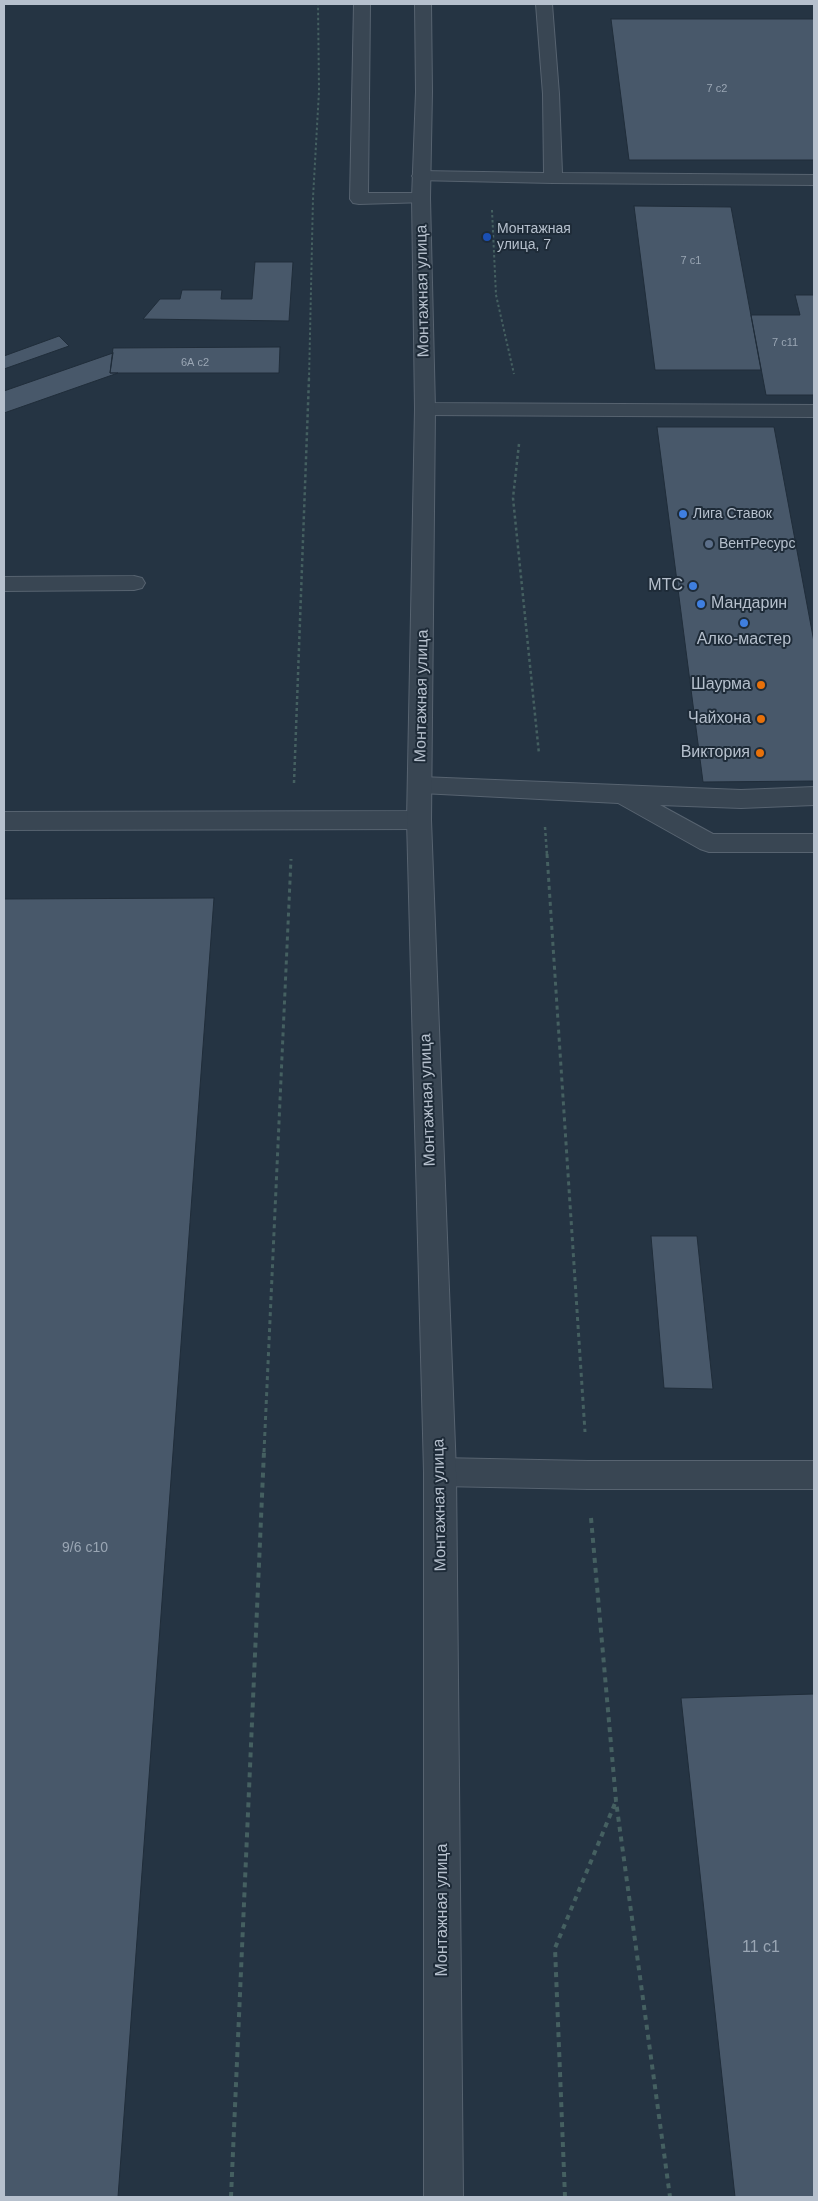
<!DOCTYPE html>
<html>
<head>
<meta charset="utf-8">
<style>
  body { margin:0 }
  #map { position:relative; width:818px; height:2201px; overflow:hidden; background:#253443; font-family:Arial,sans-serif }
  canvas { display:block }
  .frame { position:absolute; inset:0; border:5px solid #b6c0cd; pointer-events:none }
</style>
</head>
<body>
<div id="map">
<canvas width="818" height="2201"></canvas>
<div class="frame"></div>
</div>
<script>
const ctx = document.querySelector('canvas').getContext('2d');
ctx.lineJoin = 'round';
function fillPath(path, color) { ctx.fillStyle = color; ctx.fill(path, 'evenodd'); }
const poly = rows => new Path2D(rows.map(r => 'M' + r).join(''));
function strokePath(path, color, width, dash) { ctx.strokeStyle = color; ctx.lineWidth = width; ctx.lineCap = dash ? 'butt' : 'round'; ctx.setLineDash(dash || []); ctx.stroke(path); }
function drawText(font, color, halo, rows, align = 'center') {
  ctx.font = font + ' Arial,sans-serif'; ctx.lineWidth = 4; ctx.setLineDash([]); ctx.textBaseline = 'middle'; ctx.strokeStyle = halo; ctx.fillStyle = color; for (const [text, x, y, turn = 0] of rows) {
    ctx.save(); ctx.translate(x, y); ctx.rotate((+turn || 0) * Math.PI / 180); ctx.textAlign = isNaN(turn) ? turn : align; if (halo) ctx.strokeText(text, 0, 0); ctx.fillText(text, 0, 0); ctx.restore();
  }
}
const building = poly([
  [611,19,814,19,814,160,629,160,611,19],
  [634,206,731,207,761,370,655,370,634,206],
  [255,262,293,262,289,321,143,319,160,299,180,299,182,290,222,290,221,299,252,299,255,262],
  [795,295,814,295,814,395,766,395,751,315,800,315,795,295],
  [59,336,69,346,4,369,4,356,59,336],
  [280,347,279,373,110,373,113,348,280,347],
  [113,353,110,373,118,373,4,413,4,391,113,353],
  [657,427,774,427,814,642,814,781,703,782,657,427],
  [214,898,118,2197,4,2197,4,899,214,898],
  [651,1236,697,1236,713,1389,664,1388,651,1236],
  [814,1694,814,2197,735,2197,681,1698,814,1694]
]);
fillPath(building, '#48586a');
strokePath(building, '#202d3a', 1);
const service = poly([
  [354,4,370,4,368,193,421,193,427,194,430,198,427,202,359,204,353,203,350,199,354,4],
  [536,4,552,4,559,94,562,173,814,175,814,185,553,183,415,180,412,176,415,172,421,171,544,173,543,94,536,4],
  [425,403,814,405,814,417,425,415,418,413,415,409,418,405,425,403],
  [134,576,142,578,145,583,142,588,134,590,4,591,4,577,134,576],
  [421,777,741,790,814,787,814,805,741,808,660,805,713,834,814,834,814,852,709,852,700,849,618,803,421,793,412,791,409,785,412,779,421,777],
  [419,811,428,814,431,820,428,826,419,829,4,830,4,812,419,811],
  [440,1458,588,1461,814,1461,814,1489,588,1489,440,1486,429,1482,424,1472,429,1462,440,1458]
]);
const tertiary = poly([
  [415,4,431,4,432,92,430,198,435,409,431,820,456,1472,463,2197,424,2197,424,1472,407,820,415,409,412,198,416,92,415,4]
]);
strokePath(service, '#576370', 2);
strokePath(tertiary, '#576370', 2);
strokePath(poly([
  [492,210,496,295,514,374],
  [309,380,313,198,319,91,318,4]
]), '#456061', 2, [2.5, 2.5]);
strokePath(poly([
  [519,444,513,498,539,754],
  [294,783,309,378],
  [545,827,547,855]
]), '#456061', 2.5, [3, 3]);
strokePath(poly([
  [547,854,585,1432],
  [264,1452,291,859]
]), '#456061', 3, [4, 4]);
strokePath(poly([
  [591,1518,616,1801,670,2197],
  [231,2197,264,1451],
  [565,2197,555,1948,616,1801]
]), '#456061', 4, [5, 5]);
fillPath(service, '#394653');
fillPath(tertiary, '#394653');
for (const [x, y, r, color] of [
  [487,237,5,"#1a4fb4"],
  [683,514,5,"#3f7fe0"],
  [709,544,5,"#5c6f8a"],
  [693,586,5,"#3f7fe0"],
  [701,604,5,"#3f7fe0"],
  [744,623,5,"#3f7fe0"],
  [761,685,5,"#e8710a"],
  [761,719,5,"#e8710a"],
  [760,753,5,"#e8710a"]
]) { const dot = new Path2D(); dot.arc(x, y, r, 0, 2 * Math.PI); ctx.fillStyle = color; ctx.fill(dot); strokePath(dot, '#1e2b38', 2); }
drawText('11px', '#9aa6b4', null, [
  ["7 с2",717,89],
  ["7 с1",691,261],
  ["7 с11",785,343],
  ["6А с2",195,363]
]);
drawText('14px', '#b6c0cd', '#1e2b38', [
  ["Монтажная",497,229],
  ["улица, 7",497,245],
  ["Лига Ставок",693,514],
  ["ВентРесурс",719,544]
], 'left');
drawText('14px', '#9aa6b4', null, [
  ["9/6 с10",85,1548]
]);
drawText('16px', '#b6c0cd', '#1e2b38', [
  ["Монтажная улица",423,291,-91],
  ["Монтажная улица",422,696,-89],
  ["Монтажная улица",428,1100,-92],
  ["Монтажная улица",440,1505,-91],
  ["Монтажная улица",443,1910,-90]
]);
drawText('16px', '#b6c0cd', '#1e2b38', [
  ["МТС",683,586],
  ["Мандарин",711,604,"left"],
  ["Алко-мастер",744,640,"center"],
  ["Шаурма",751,685],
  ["Чайхона",751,719],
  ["Виктория",750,753]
], 'right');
drawText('16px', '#9aa6b4', null, [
  ["11 с1",761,1948]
]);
</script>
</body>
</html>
